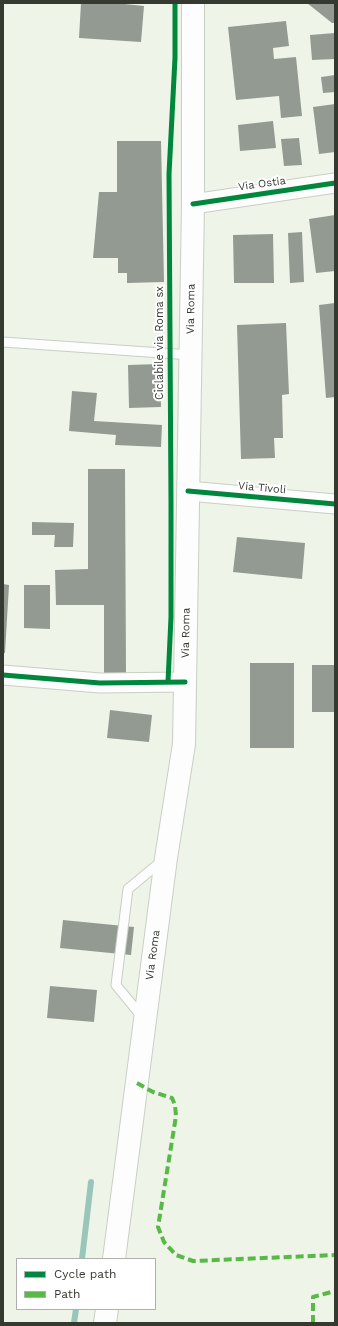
<!DOCTYPE html>
<html>
<head>
<meta charset="utf-8">
<style>
  body { margin:0 }
  #map { position:relative; width:338px; height:1326px; overflow:hidden; background:#eef4e8; font-family:"Work Sans",sans-serif }
  canvas { display:block }
  .frame { position:absolute; inset:0; border:4px solid #353a31; pointer-events:none }
  .legend { position:absolute; left:16px; top:1258px; width:140px; height:52px; box-sizing:border-box; background:#fff; border:1px solid #aeb0ad; margin:0; padding:5px 7px; list-style:none; font-size:12px; color:#353a31 }
  .legend li { display:flex; align-items:center; gap:8px; height:20px }
  .legend b { width:20px; border:1px solid #aeb0ad }
</style>
</head>
<body>
<div id="map">
<canvas width="338" height="1326"></canvas>
<div class="frame"></div>
<ul class="legend">
<li><b style="height:5px;background:#00873e"></b>Cycle path</li>
<li><b style="height:5px;background:#58b947"></b>Path</li>
</ul>
</div>
<script>
const ctx = document.querySelector('canvas').getContext('2d');
ctx.lineJoin = 'round';
const poly = rows => new Path2D(rows.map(r => 'M' + r).join(''));
function strokePath(path, color, width, dash) { ctx.strokeStyle = color; ctx.lineWidth = width; ctx.lineCap = dash ? 'butt' : 'round'; ctx.setLineDash(dash || []); ctx.stroke(path); }
function fillPath(path, color) { ctx.fillStyle = color; ctx.fill(path, 'evenodd'); }
function drawText(font, color, halo, rows, align = 'center') {
  ctx.font = font + ' "Work Sans",sans-serif'; ctx.lineWidth = 4; ctx.setLineDash([]); ctx.textBaseline = 'middle'; ctx.strokeStyle = halo; ctx.fillStyle = color; for (const [text, x, y, turn = 0] of rows) {
    ctx.save(); ctx.translate(x, y); ctx.rotate((+turn || 0) * Math.PI / 180); ctx.textAlign = isNaN(turn) ? turn : align; if (halo) ctx.strokeText(text, 0, 0); ctx.fillText(text, 0, 0); ctx.restore();
  }
}
strokePath(poly([
  [82,1259,91,1182],
  [74,1323,76,1309]
]), '#99c6ba', 6);
fillPath(poly([
  [81,3,115,3,144,6,141,42,79,38],
  [307,3,335,3,335,23,332,23],
  [286,21,289,46,273,48,274,59,296,57,302,116,281,118,279,96,236,100,228,27],
  [335,33,335,59,312,60,310,35],
  [335,75,335,92,323,93,321,77],
  [335,104,335,152,319,154,313,107],
  [273,121,276,148,240,151,238,125],
  [299,138,302,165,284,166,281,139],
  [117,141,161,141,164,282,127,283,127,273,118,273,118,258,93,258,99,192,117,192],
  [335,215,335,271,316,273,309,219],
  [302,232,304,282,290,283,288,233],
  [273,234,274,283,234,283,233,235],
  [335,303,335,397,326,398,319,305],
  [286,323,289,394,282,395,283,438,274,438,275,458,241,459,237,325],
  [160,364,161,407,129,408,128,365],
  [72,391,97,393,94,421,162,425,161,447,115,445,116,435,69,431],
  [88,469,125,469,126,675,104,675,104,605,56,605,55,570,88,569],
  [32,522,74,523,73,547,54,547,55,535,32,535],
  [237,537,305,543,302,579,233,572],
  [3,584,9,585,5,653,3,653],
  [24,585,50,585,50,629,24,628],
  [250,663,294,663,294,748,250,748],
  [312,665,335,665,335,712,312,712],
  [110,710,152,715,149,742,107,738],
  [63,920,134,927,131,955,60,948],
  [50,986,97,990,94,1022,47,1018]
]), '#939a92');
const service = poly([
  [3,342,191,355],
  [143,1018,116,985,128,889,163,860]
]);
const minor = poly([
  [193,204,335,183],
  [188,491,335,504],
  [3,675,100,683,185,682]
]);
const secondary = poly([
  [114,1259,166,858,184,744,193,204,193,3],
  [105,1323,107,1309]
]);
strokePath(service, '#c9cfc4', 11);
strokePath(minor, '#c9cfc4', 21);
strokePath(secondary, '#c9cfc4', 24);
strokePath(service, '#fcfdfc', 9);
strokePath(minor, '#fcfdfc', 19);
strokePath(secondary, '#fcfdfc', 22);
strokePath(poly([
  [137,1083,153,1092,172,1098,175,1105,176,1116,158,1227,164,1242,176,1255,193,1261,335,1255],
  [313,1323,313,1297,335,1291]
]), '#58b947', 4, [8, 4]);
strokePath(poly([
  [193,204,335,183],
  [188,491,335,504],
  [3,675,100,683,185,682],
  [168,682,171,617,171,501,169,174,175,58,175,3]
]), '#00873e', 5);
drawText('11px', '#353a31', '#fff', [
  ["Via Ostia",262,184,-8],
  ["Via Roma",191,309,-89],
  ["Ciclabile via Roma sx",160,343,-90],
  ["Via Tivoli",262,488,5],
  ["Via Roma",186,633,-89],
  ["Via Roma",153,955,-82]
]);
</script>
</body>
</html>
